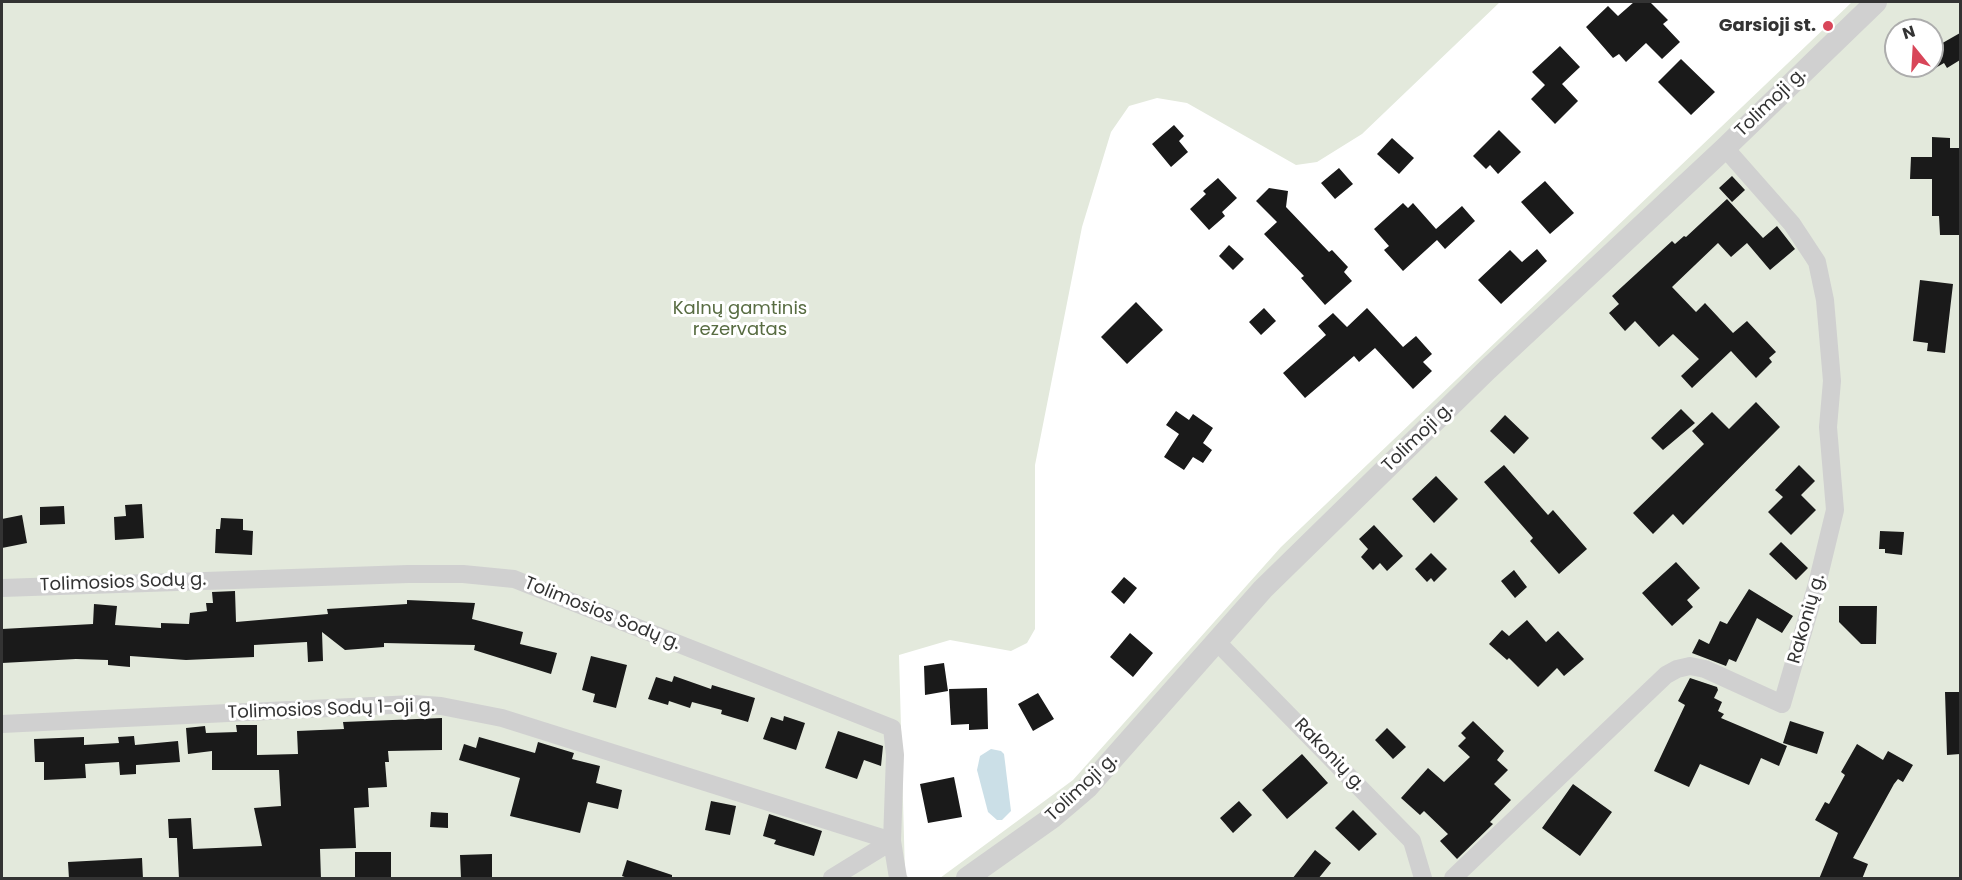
<!DOCTYPE html>
<html>
<head>
<meta charset="utf-8">
<style>
  body { margin:0 }
  #map { position:relative; width:1962px; height:880px; overflow:hidden; background:#fff; font-family:Poppins,sans-serif }
  canvas { display:block }
  .frame { position:absolute; inset:0; border:3px solid #333; pointer-events:none }
  .north { position:absolute; left:1884px; top:18px; width:60px; height:60px; box-sizing:border-box; background:#fff; border:2px solid #adadad; border-radius:50%; rotate:342deg; font-size:16px; font-weight:700; line-height:24px; text-align:center; color:#333 }
  .north::after { content:''; display:block; margin:auto; width:21px; height:27px; background:#d84659; clip-path:polygon(50% 0,100% 100%,50% 72%,0 100%) }
</style>
</head>
<body>
<div id="map">
<canvas width="1962" height="880"></canvas>
<div class="frame"></div>
<div class="north">N</div>
</div>
<script>
const ctx = document.querySelector('canvas').getContext('2d');
ctx.lineJoin = 'round';
function fillPath(path, color) { ctx.fillStyle = color; ctx.fill(path, 'evenodd'); }
const poly = rows => new Path2D(rows.map(r => 'M' + r).join(''));
function strokePath(path, color, width, dash) { ctx.strokeStyle = color; ctx.lineWidth = width; ctx.lineCap = dash ? 'butt' : 'round'; ctx.setLineDash(dash || []); ctx.stroke(path); }
function drawText(font, color, halo, rows, align = 'center') {
  ctx.font = font + ' Poppins,sans-serif'; ctx.lineWidth = 6; ctx.setLineDash([]); ctx.textBaseline = 'middle'; ctx.strokeStyle = halo; ctx.fillStyle = color; for (const [text, x, y, turn = 0] of rows) {
    ctx.save(); ctx.translate(x, y); ctx.rotate((+turn || 0) * Math.PI / 180); ctx.textAlign = isNaN(turn) ? turn : align; if (halo) ctx.strokeText(text, 0, 0); ctx.fillText(text, 0, 0); ctx.restore();
  }
}
fillPath(poly([
  [2,2,1500,2,1362,134,1317,162,1296,165,1187,103,1157,98,1129,106,1111,132,1082,227,1035,465,1035,629,1027,643,1011,651,950,640,899,655,905,874,909,878,2,878],
  [1852,2,1960,2,1960,878,940,878,1073,780,1281,547],
  [1896,30,1932,30,1932,66,1896,66]
]), '#e3e9dc');
fillPath(poly([
  [991,749,1001,751,1004,754,1011,811,1002,820,997,820,988,812,977,770,980,756]
]), '#cbdfe7');
fillPath(poly([
  [1634,2,1650,2,1668,20,1663,24,1680,42,1662,59,1646,43,1626,62,1619,54,1613,58,1586,27,1608,6,1618,16],
  [1960,33,1960,60,1947,68,1944,63,1932,70,1932,49],
  [1560,46,1580,67,1562,84,1578,101,1555,124,1531,99,1545,85,1532,72],
  [1681,59,1715,92,1691,115,1658,82],
  [1174,125,1184,136,1179,141,1188,152,1171,167,1152,144],
  [1499,130,1521,152,1498,174,1490,165,1486,169,1473,156],
  [1932,137,1950,138,1950,148,1960,148,1960,235,1940,235,1939,216,1932,216,1932,179,1910,179,1911,157,1932,157],
  [1392,138,1414,158,1399,174,1377,154],
  [1339,168,1353,184,1335,199,1321,183],
  [1732,176,1745,190,1732,202,1719,188],
  [1218,178,1237,198,1222,212,1225,216,1209,230,1190,209,1206,194,1203,191],
  [1545,181,1574,213,1550,234,1521,202],
  [1269,188,1288,191,1286,207,1329,252,1332,250,1348,267,1344,272,1352,281,1325,305,1301,278,1304,276,1264,234,1277,222,1256,201],
  [1727,199,1763,238,1777,226,1795,249,1770,270,1747,243,1731,257,1718,243,1672,287,1696,312,1705,303,1733,333,1747,321,1776,352,1769,358,1772,362,1756,378,1731,351,1692,388,1681,376,1699,359,1673,334,1659,347,1635,321,1625,331,1609,313,1619,304,1612,296,1672,241,1675,244,1684,236,1686,237],
  [1403,203,1408,208,1413,203,1436,229,1462,206,1475,221,1445,249,1437,240,1403,271,1384,250,1389,246,1374,229],
  [1229,245,1244,259,1233,270,1219,256],
  [1537,249,1547,261,1501,304,1478,280,1510,250,1522,262],
  [1920,280,1953,284,1945,353,1927,351,1928,343,1913,341],
  [1136,302,1163,330,1127,364,1101,337],
  [1264,308,1276,321,1261,335,1249,322],
  [1367,308,1403,347,1416,336,1432,354,1423,362,1432,371,1413,389,1375,348,1359,362,1354,356,1305,398,1283,373,1326,335,1318,326,1333,313,1347,327],
  [1756,402,1780,427,1683,525,1673,514,1653,534,1633,513,1704,444,1692,431,1712,412,1729,429],
  [1681,409,1695,423,1663,450,1651,438],
  [1176,411,1189,420,1193,414,1213,428,1203,443,1212,450,1203,463,1193,457,1184,470,1164,457,1179,434,1166,425],
  [1505,415,1529,438,1514,454,1490,431],
  [1504,465,1548,515,1553,510,1587,549,1559,574,1530,541,1533,538,1484,482],
  [1799,465,1815,481,1801,495,1816,510,1791,535,1768,512,1783,497,1775,490],
  [1436,476,1458,499,1434,523,1412,499],
  [142,504,144,538,115,540,114,517,126,516,125,505],
  [64,506,65,524,40,525,40,507],
  [22,515,27,543,2,548,2,519],
  [221,518,243,519,243,530,253,531,252,555,215,553,216,529,220,529],
  [1374,525,1403,556,1387,571,1380,563,1373,570,1361,557,1368,549,1359,539],
  [1880,531,1904,532,1902,555,1885,553,1885,549,1879,549],
  [1781,542,1808,568,1796,580,1769,554],
  [1431,553,1447,569,1434,582,1431,578,1427,582,1415,569],
  [1676,562,1700,588,1687,600,1693,607,1672,626,1642,593],
  [1514,570,1527,587,1515,598,1501,581],
  [1124,577,1137,588,1124,604,1111,592],
  [1749,589,1793,616,1782,633,1757,618,1736,662,1729,659,1726,666,1692,653,1699,639,1709,644,1720,621,1727,624],
  [235,591,236,622,328,614,327,609,407,604,407,600,475,603,472,619,523,632,520,644,557,653,551,674,474,650,475,645,384,643,384,647,345,650,322,632,323,661,308,662,307,642,254,645,254,657,186,660,130,656,130,667,108,665,108,660,76,659,2,663,2,629,93,624,94,604,117,606,115,625,161,628,161,623,189,624,190,613,207,611,206,603,213,603,212,592],
  [1839,606,1877,606,1876,644,1861,644,1839,622],
  [1527,620,1546,642,1558,631,1584,659,1564,676,1557,668,1538,687,1509,658,1507,660,1489,644,1502,630,1509,636],
  [1130,633,1153,653,1133,677,1110,657],
  [591,656,627,665,616,708,593,702,595,694,582,690],
  [944,663,948,691,925,695,924,666],
  [674,676,711,689,712,685,755,698,748,722,721,714,722,710,692,702,690,708,669,701,668,705,648,699,656,677,672,682],
  [1690,678,1717,687,1718,690,1714,698,1722,702,1718,711,1724,714,1721,718,1787,746,1779,766,1761,758,1749,785,1700,764,1689,787,1654,771,1685,705,1678,701],
  [987,688,988,729,969,730,969,724,951,725,949,689],
  [1945,692,1960,692,1960,754,1947,755],
  [1038,693,1054,719,1033,731,1018,704],
  [784,716,805,723,796,750,763,739,771,717,783,721],
  [442,718,442,750,388,751,389,762,385,762,387,787,368,788,369,807,354,808,356,848,320,849,321,879,179,879,177,838,169,838,168,819,191,818,193,849,262,846,254,808,281,806,279,770,212,770,212,751,188,754,186,728,205,726,206,733,237,732,236,725,257,725,257,755,298,754,297,731,344,729,343,722],
  [1473,721,1504,751,1497,760,1508,770,1494,784,1511,800,1490,822,1493,824,1457,859,1440,841,1448,834,1424,811,1420,815,1401,798,1428,768,1444,782,1470,757,1458,746,1466,738,1461,733],
  [1790,721,1824,732,1817,754,1783,743],
  [1387,728,1406,747,1393,759,1375,740],
  [838,731,883,746,881,766,864,760,857,779,825,768],
  [134,736,135,745,178,741,180,762,136,765,136,774,120,775,119,762,85,764,86,778,44,780,44,762,35,762,34,739,84,737,84,745,119,743,118,737],
  [479,737,535,753,538,742,574,753,572,759,600,766,596,783,622,790,618,809,588,802,580,833,510,816,520,778,459,760,464,744,476,748],
  [1857,744,1883,760,1888,751,1913,765,1903,782,1898,779,1894,784,1853,858,1868,864,1862,879,1819,879,1838,833,1815,820,1825,802,1829,804,1845,775,1841,772],
  [1302,754,1328,783,1287,819,1262,790],
  [954,777,962,817,928,823,920,784],
  [1573,784,1612,812,1580,856,1542,828],
  [711,801,736,806,730,835,705,830],
  [1239,801,1252,815,1233,833,1220,818],
  [1353,810,1377,834,1359,851,1335,828],
  [431,812,448,813,448,828,430,827],
  [769,814,822,831,814,856,774,844,776,840,763,836],
  [1315,850,1331,863,1318,879,1292,879],
  [355,852,391,852,391,879,355,879],
  [492,854,492,879,461,879,460,855],
  [142,858,143,879,69,879,68,862],
  [627,860,672,875,672,879,630,879,622,876]
]), '#1a1a1a');
strokePath(poly([
  [2,588,408,574,463,574,514,579,892,728,895,755,892,841,898,878],
  [1217,642,1412,841,1423,878],
  [2,724,413,704,441,706,502,718,892,841],
  [832,878,892,841],
  [1453,878,1666,675,1677,669,1690,666,1705,669,1782,704,1817,584,1835,510,1828,427,1832,381,1825,300,1817,262,1792,224,1725,148]
]), '#d0d0d0', 18);
strokePath(poly([
  [967,878,1053,817,1087,788,1263,589,1487,370,1725,148,1876,2]
]), '#d0d0d0', 22);
for (const [x, y, r, color] of [
  [1828,26,6,"#d84659"]
]) { const dot = new Path2D(); dot.arc(x, y, r, 0, 2 * Math.PI); ctx.fillStyle = color; ctx.fill(dot); strokePath(dot, '#fff', 2); }
drawText('bold 18px', '#333', '#fff', [
  ["Garsioji st.",1816,26]
], 'right');
drawText('18px', '#333', '#fff', [
  ["Tolimoji g.",1771,103,-44],
  ["Tolimoji g.",1418,438,-44],
  ["Tolimosios Sodų g.",123,583,-2],
  ["Tolimosios Sodų g.",602,614,22],
  ["Rakonių g.",1807,619,-74],
  ["Tolimosios Sodų 1-oji g.",331,710,-2],
  ["Rakonių g.",1329,755,46],
  ["Tolimoji g.",1082,788,-43]
]);
drawText('18px', '#586c42', '#fff', [
  ["Kalnų gamtinis",740,309],
  ["rezervatas",740,330]
]);
</script>
</body>
</html>
